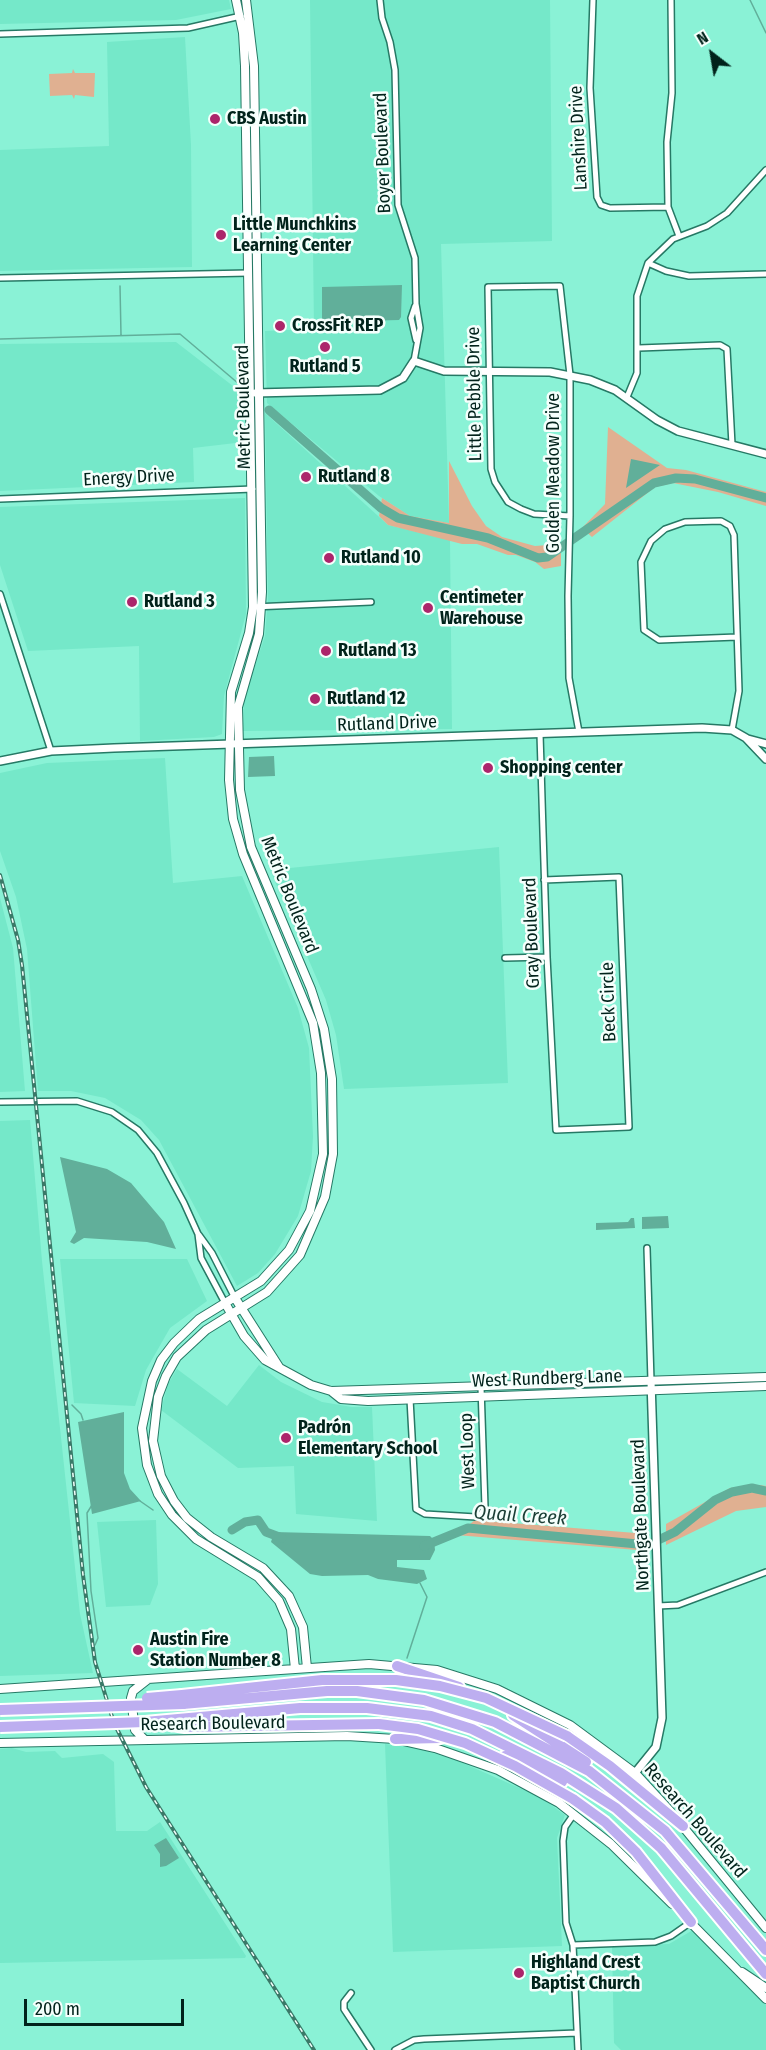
<!DOCTYPE html>
<html>
<head>
<meta charset="utf-8">
<style>
  body { margin:0 }
  #map { position:relative; width:766px; height:2050px; overflow:hidden; background:#8af2d6; font-family:"Fira Sans Condensed",sans-serif }
  canvas { display:block }
  .north { position:absolute; left:682px; top:24px; width:60px; height:60px; -webkit-text-stroke:4px #f5fffc; paint-order:stroke; rotate:329deg; font-size:16px; font-weight:700; line-height:24px; text-align:center; color:#01231b }
  .north::after { content:''; display:block; margin:auto; width:21px; height:27px; background:#01231b; clip-path:polygon(50% 0,100% 100%,50% 72%,0 100%) }
  .scale { position:absolute; left:24px; top:1999px; width:160px; height:27px; box-sizing:border-box; border:3px solid #01231b; border-top:0; padding-left:8px; font-size:18px; line-height:21px; white-space:nowrap; color:#01231b; -webkit-text-stroke:4px #f5fffc; paint-order:stroke }
</style>
</head>
<body>
<div id="map">
<canvas width="766" height="2050"></canvas>
<div class="north">N</div>
<div class="scale">200 m</div>
</div>
<script>
const ctx = document.querySelector('canvas').getContext('2d');
ctx.lineJoin = 'round';
function fillPath(path, color) { ctx.fillStyle = color; ctx.fill(path, 'evenodd'); }
const poly = rows => new Path2D(rows.map(r => 'M' + r).join(''));
function strokePath(path, color, width, dash) { ctx.strokeStyle = color; ctx.lineWidth = width; ctx.lineCap = dash ? 'butt' : 'round'; ctx.setLineDash(dash || []); ctx.stroke(path); }
function drawText(font, color, halo, rows, align = 'center') {
  ctx.font = font + ' "Fira Sans Condensed",sans-serif'; ctx.lineWidth = 5; ctx.setLineDash([]); ctx.textBaseline = 'middle'; ctx.strokeStyle = halo; ctx.fillStyle = color; for (const [text, x, y, turn = 0] of rows) {
    ctx.save(); ctx.translate(x, y); ctx.rotate((+turn || 0) * Math.PI / 180); ctx.textAlign = isNaN(turn) ? turn : align; if (halo) ctx.strokeText(text, 0, 0); ctx.fillText(text, 0, 0); ctx.restore();
  }
}
fillPath(poly([
  [0,0,229,0,231,9,176,20,0,24],
  [310,0,550,0,552,241,441,244,449,523,410,516,379,496,267,403,265,331,314,329],
  [185,37,191,145,192,267,0,271,0,150,109,146,107,42],
  [176,342,242,393,244,442,193,448,194,482,0,491,0,344],
  [265,413,388,525,450,540,452,729,243,731,244,699,265,636,268,597],
  [245,498,246,614,224,696,222,734,214,737,140,741,139,646,28,651,0,565,0,507],
  [165,758,173,883,242,876,298,1008,309,1048,313,1136,311,1171,298,1216,275,1254,258,1273,237,1286,159,1140,141,1120,105,1098,71,1091,38,1091,27,949,16,897,0,851,0,773,47,763],
  [499,847,508,1083,344,1089,336,1035,326,1000,270,870],
  [0,898,13,948,25,1091,0,1092],
  [30,1120,42,1261,80,1614,93,1673,0,1676,0,1121],
  [60,1259,187,1259,207,1301,170,1328,146,1370,135,1406,74,1403],
  [259,1365,281,1382,322,1402,352,1407,372,1407,377,1521,296,1514,294,1466,238,1468,161,1410,168,1384,177,1369,227,1406],
  [156,1520,158,1584,150,1605,106,1607,97,1522],
  [385,1744,416,1748,456,1760,540,1797,565,1815,557,1838,562,1946,393,1952],
  [12,1748,26,1752,55,1751,62,1758,103,1754,114,1762,116,1831,147,1831,160,1822,246,1956,245,1958,0,1963,0,1749],
  [693,1930,766,2005,766,2050,621,2050,614,2043,612,1946,669,1944]
]), '#75e8c9');
fillPath(poly([
  [73,69,75,73,95,73,94,97,75,95,74,99,72,95,50,96,49,74,72,73],
  [608,427,667,468,686,470,766,492,766,506,718,492,673,483,655,487,592,537,582,528,605,504],
  [449,461,472,506,486,526,502,537,535,546,561,544,561,566,544,569,535,562,516,555,508,555,477,544,462,544,388,525,379,516,382,498,410,516,449,523],
  [759,1485,766,1486,766,1507,736,1511,666,1545,666,1524,730,1488],
  [475,1520,648,1534,649,1551,456,1535]
]), '#e0b091');
fillPath(poly([
  [402,285,401,317,399,320,322,322,322,287],
  [631,459,660,465,626,488],
  [274,756,275,776,248,777,249,757],
  [60,1157,107,1169,131,1183,164,1222,176,1249,147,1242,84,1238,74,1244,70,1242,76,1232],
  [668,1216,669,1228,642,1229,642,1217],
  [631,1218,634,1218,635,1228,596,1230,596,1223,628,1222],
  [124,1412,124,1473,130,1489,141,1501,92,1514,78,1422],
  [274,1532,430,1536,434,1540,435,1550,430,1560,397,1560,397,1567,424,1570,427,1579,417,1584,378,1579,368,1575,322,1576,310,1574,271,1542],
  [166,1838,179,1858,166,1866,160,1867,160,1854,154,1845]
]), '#61af9a');
strokePath(poly([
  [750,0,766,33],
  [120,286,121,335],
  [0,339,180,334,239,384],
  [72,1405,81,1414,83,1420],
  [140,1501,153,1510],
  [92,1505,87,1513,91,1591,98,1638,95,1645],
  [407,1658,427,1597,420,1583]
]), '#61af9a', 1.5);
strokePath(poly([
  [269,410,381,508,398,518,488,538,538,558,547,557,654,483,676,478,695,479,766,498],
  [232,1530,245,1522,258,1520,266,1532,282,1538],
  [424,1546,468,1528,648,1545,675,1532,715,1500,732,1492,752,1488,766,1491]
]), '#61af9a', 9);
const minor = poly([
  [380,0,382,18,390,42,395,70,398,205,415,258,416,304,420,328,414,361],
  [593,0,590,88,597,197,601,205,610,208,668,207],
  [671,0,672,93,667,142,668,207,679,236],
  [0,34,188,28,241,16],
  [648,263,666,271,689,276,766,274],
  [0,278,249,273],
  [415,306,411,318,416,340],
  [639,348,720,345,727,349,732,445],
  [627,397,637,373,637,296,648,263,673,239,707,226,727,213,766,170],
  [0,499,253,489],
  [570,516,534,514,521,509,508,502,495,482,491,469,488,287,560,286,570,375,570,516,568,596,569,678,579,732],
  [0,594,51,751],
  [253,607,371,602],
  [732,730,739,691,734,535,730,526,721,521,685,522,665,529,651,541,641,562,644,630,659,640,737,637],
  [540,734,543,832,547,957,556,1130,629,1127,619,877,544,880],
  [505,958,547,957],
  [0,1102,77,1101,112,1112,138,1130,157,1153,184,1203,198,1234,201,1258,225,1303],
  [199,1235,212,1253,235,1298],
  [647,1248,651,1381],
  [410,1399,416,1509,425,1514,476,1517,481,1514,485,1507,481,1387],
  [658,1606,678,1605,766,1572],
  [574,1814,565,1827,563,1841,566,1923,573,1945,578,2050],
  [573,1945,655,1942,671,1936,691,1922],
  [351,1993,344,2002,344,2009,371,2050],
  [395,2050,414,2040,424,2039,577,2033]
]);
const tertiary = poly([
  [255,393,380,390,403,378,414,361,444,371,550,372,590,380,615,390,657,420,678,431,766,454],
  [748,739,766,744],
  [0,761,51,751,114,748,702,728,732,730,746,738,766,759],
  [635,1773,656,1747,662,1718,651,1381]
]);
const secondary = poly([
  [236,0,243,33,245,66,253,607,249,633,231,692,229,780,233,819,243,854,313,1023,321,1073,323,1154,310,1211,289,1250,261,1281,199,1319,174,1343,161,1360,152,1381,142,1428,147,1465,158,1494,172,1515,196,1539,258,1577,279,1601,291,1629,295,1669],
  [246,0,254,66,262,592,259,634,238,707,240,790,251,847,311,989,324,1029,332,1079,333,1154,325,1197,300,1255,267,1292,206,1330,177,1357,166,1376,158,1397,153,1441,161,1476,174,1501,187,1518,211,1537,263,1568,289,1596,303,1627,307,1668],
  [235,1298,279,1367],
  [225,1303,244,1336,265,1360,311,1385,331,1391,766,1377],
  [331,1391,341,1399,368,1401,766,1386],
  [0,1689,369,1664,437,1670,497,1689,570,1725,635,1773,670,1811],
  [145,1740,135,1730,131,1698,133,1691,147,1680],
  [0,1743,347,1736,395,1739,435,1748,498,1770,559,1803,611,1844,672,1904],
  [680,1823,766,1928],
  [687,1919,766,1999],
  [742,1972,766,1988]
]);
const motorway = poly([
  [397,1666,459,1687],
  [182,1695,322,1680,396,1680],
  [183,1704,327,1691,357,1691,424,1700,495,1722,589,1771,665,1831,766,1950],
  [513,1715,586,1762],
  [145,1722,300,1708,367,1708,431,1716,472,1729,561,1773,616,1808,661,1848,766,1974],
  [166,1724,185,1727,379,1724],
  [567,1736,610,1766,683,1826],
  [395,1739,441,1738],
  [505,1756,562,1782],
  [573,1799,605,1822,636,1852,691,1922]
]);
strokePath(minor, '#267965', 8);
strokePath(tertiary, '#267965', 10);
strokePath(secondary, '#267965', 10);
strokePath(motorway, '#fff', 14);
strokePath(minor, '#fff', 5);
strokePath(tertiary, '#fff', 7);
strokePath(secondary, '#fff', 8);
strokePath(motorway, '#bdaef0', 10);
const rail = poly([
  [0,875,18,940,22,965,83,1575,95,1662,114,1723,146,1787,314,2050]
]);
strokePath(rail, '#3a7968', 4);
strokePath(rail, '#f5fffc', 1.5, [4.5]);
const motorwayBridge = poly([
  [396,1680,440,1686,486,1698,567,1736],
  [147,1698,182,1695],
  [0,1710,183,1704],
  [379,1724,418,1729,465,1743,515,1766,573,1799],
  [0,1727,145,1722]
]);
strokePath(motorwayBridge, '#fff', 14, []);
strokePath(motorwayBridge, '#bdaef0', 10);
for (const [x, y, r, color] of [
  [215,119,6,"#ac256b"],
  [221,235,6,"#ac256b"],
  [280,326,6,"#ac256b"],
  [325,347,6,"#ac256b"],
  [306,477,6,"#ac256b"],
  [329,558,6,"#ac256b"],
  [132,602,6,"#ac256b"],
  [428,608,6,"#ac256b"],
  [326,651,6,"#ac256b"],
  [315,699,6,"#ac256b"],
  [488,768,6,"#ac256b"],
  [286,1438,6,"#ac256b"],
  [138,1650,6,"#ac256b"],
  [519,1973,6,"#ac256b"]
]) { const dot = new Path2D(); dot.arc(x, y, r, 0, 2 * Math.PI); ctx.fillStyle = color; ctx.fill(dot); strokePath(dot, '#f5fffc', 2); }
drawText('bold 18px', '#01231b', '#f5fffc', [
  ["CBS Austin",227,119],
  ["Little Munchkins",233,225],
  ["Learning Center",233,246],
  ["CrossFit REP",292,326],
  ["Rutland 5",325,367,"center"],
  ["Rutland 8",318,477],
  ["Rutland 10",341,558],
  ["Centimeter",440,598],
  ["Warehouse",440,619],
  ["Rutland 3",144,602],
  ["Rutland 13",338,651],
  ["Rutland 12",327,699],
  ["Shopping center",500,768],
  ["Padrón",298,1428],
  ["Elementary School",298,1449],
  ["Austin Fire",150,1640],
  ["Station Number 8",150,1661],
  ["Highland Crest",531,1963],
  ["Baptist Church",531,1984]
], 'left');
drawText('18px', '#01231b', '#f5fffc', [
  ["Lanshire Drive",579,138,-93],
  ["Boyer Boulevard",383,153,-92],
  ["Little Pebble Drive",475,394,-91],
  ["Metric Boulevard",244,407,-91],
  ["Golden Meadow Drive",554,473,-90],
  ["Energy Drive",129,478,-3],
  ["Rutland Drive",387,724,-2],
  ["Metric Boulevard",289,895,68],
  ["Gray Boulevard",532,933,-92],
  ["Beck Circle",609,1002,-92],
  ["West Rundberg Lane",547,1379,-2],
  ["West Loop",468,1451,-92],
  ["Northgate Boulevard",641,1515,-92],
  ["Research Boulevard",213,1724,-1],
  ["Research Boulevard",695,1821,49]
]);
drawText('italic 20px', '#1b3f36', '#f5fffc', [
  ["Quail Creek",520,1516,4]
]);
</script>
</body>
</html>
